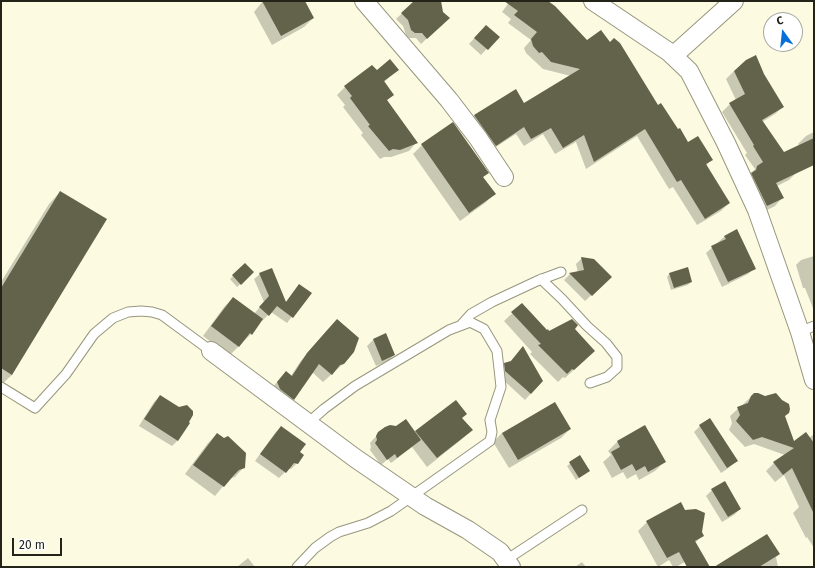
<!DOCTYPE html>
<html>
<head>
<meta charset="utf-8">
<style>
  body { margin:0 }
  #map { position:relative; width:815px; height:568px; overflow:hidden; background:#fcfae0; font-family:"Fira Sans",sans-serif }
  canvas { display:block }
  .frame { position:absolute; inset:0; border:2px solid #232319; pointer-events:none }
  .north { position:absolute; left:763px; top:12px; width:40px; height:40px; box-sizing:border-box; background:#fff; border:1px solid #a7a7a3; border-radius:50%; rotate:345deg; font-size:11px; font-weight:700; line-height:16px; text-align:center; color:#232319 }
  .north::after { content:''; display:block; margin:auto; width:14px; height:18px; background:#0871d9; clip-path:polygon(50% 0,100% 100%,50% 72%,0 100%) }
  .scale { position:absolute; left:12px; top:538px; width:50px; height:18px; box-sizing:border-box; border:2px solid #232319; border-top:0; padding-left:5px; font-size:12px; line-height:14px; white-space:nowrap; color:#232319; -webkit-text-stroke:3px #fff; paint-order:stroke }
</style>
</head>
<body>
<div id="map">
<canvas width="815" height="568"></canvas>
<div class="frame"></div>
<div class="north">С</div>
<div class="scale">20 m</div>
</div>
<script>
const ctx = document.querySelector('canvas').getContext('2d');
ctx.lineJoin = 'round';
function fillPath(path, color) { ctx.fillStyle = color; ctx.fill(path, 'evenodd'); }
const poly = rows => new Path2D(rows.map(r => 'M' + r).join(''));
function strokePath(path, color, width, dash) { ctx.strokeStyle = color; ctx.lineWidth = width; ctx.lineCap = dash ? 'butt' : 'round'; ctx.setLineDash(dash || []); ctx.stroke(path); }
fillPath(poly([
  [263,1,304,1,313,18,304,27,272,45,254,12],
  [415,1,440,1,442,12,448,18,421,44,416,38,409,38,406,35,403,26,396,19],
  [510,1,546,1,586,41,657,106,688,143,711,160,706,166,729,203,721,211,697,225,673,187,669,189,637,136,586,169,576,142,555,154,543,134,524,146,516,134,488,152,467,123,474,116,515,91,524,105,571,76,543,69,526,53,524,48,531,40,508,23,511,19,502,12],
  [480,32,498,37,481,55,469,44],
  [397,70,384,82,393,95,386,101,416,143,409,151,391,157,384,157,380,159,361,135,363,133,343,107,345,105,337,95,345,87,376,72],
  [734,71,763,74,783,107,775,114,762,122,783,154,799,146,798,144,806,136,814,132,814,163,797,172,789,180,777,186,782,198,775,206,759,214,749,175,755,169,745,155,747,153,722,112,730,104,736,100,726,79],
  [452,123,487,173,483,177,494,194,485,203,460,221,413,154,422,145],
  [60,192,12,375,1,385,1,282,49,204],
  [725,236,754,268,748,274,722,287,706,253],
  [814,256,814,308,813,308,805,288,803,288,796,265,801,260],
  [582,258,611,277,585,301,564,280,570,274,578,273,576,264],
  [245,264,253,272,237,287,230,279],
  [260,274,286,302,294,291,310,293,287,323,271,312,262,321,261,320,251,334,229,356,203,336,224,307,233,298,254,314,264,302,254,279],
  [669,274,691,282,688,285,671,290,667,277],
  [522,304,547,332,574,329,585,360,565,378,563,377,558,382,530,354,532,352,504,321],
  [329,328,343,364,323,382,312,372,293,399,286,407,270,390,286,372,291,376,300,362],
  [385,335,394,355,388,361,376,366,367,346,373,340],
  [813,339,814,339,814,366,808,345],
  [522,348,542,381,525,400,500,377,499,370,505,364,509,363],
  [160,396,178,440,172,446,139,426,154,402],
  [751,397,784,416,794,443,809,438,814,434,814,548,807,537,806,538,793,513,799,507,784,475,775,482,766,471,774,463,785,455,754,444,745,447,729,430,732,423,730,416],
  [462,418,471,430,462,439,427,467,412,447,391,463,388,459,381,465,370,450,371,447,370,443,379,433,415,433],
  [700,426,736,461,730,467,721,473,694,432],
  [281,427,298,452,297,463,291,469,288,469,279,478,255,461,275,433],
  [570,429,561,438,509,468,493,442,502,433],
  [217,434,244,467,235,477,229,479,215,496,185,474,208,443],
  [617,442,664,462,655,471,639,480,636,474,627,479,623,472,612,478,603,462,611,455,608,451],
  [579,457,589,471,576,480,567,466],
  [712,490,740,509,734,515,722,522,706,496],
  [685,511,702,536,695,543,690,559,676,567,673,567,669,560,658,567,638,531,647,522],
  [779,554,776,557,778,567,716,567],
  [248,558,255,567,237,567],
  [582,562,586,567,575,567]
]), '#0003');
fillPath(poly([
  [262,1,305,1,314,18,281,36],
  [414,1,441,1,443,12,450,18,427,39,422,33,415,33,411,30,408,20,401,13],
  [504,1,548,1,555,6,587,40,601,30,610,42,614,38,620,43,658,105,661,103,678,129,680,128,688,142,698,136,713,160,706,164,730,203,705,219,681,180,677,182,645,129,594,162,584,135,563,148,551,128,531,139,524,127,496,146,474,115,516,89,524,103,580,69,551,62,542,52,539,53,533,46,531,39,537,32,514,15,518,11],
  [486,25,500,37,488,50,474,38],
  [756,55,764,74,784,107,762,120,784,152,814,138,814,165,776,183,784,198,767,206,751,173,756,170,757,166,763,162,753,146,754,145,729,103,745,94,734,71,746,60],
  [390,59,399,70,384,81,394,95,387,100,418,143,400,150,393,149,389,151,368,126,370,125,350,98,352,96,344,86,372,65,377,70],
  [453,122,489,173,483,177,496,194,469,213,421,144],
  [60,191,107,219,12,375,1,368,1,288],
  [737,229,756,269,728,282,711,246,726,239,724,236],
  [581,257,594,259,612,277,592,296,569,273,584,270],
  [245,263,254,272,241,285,232,275],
  [688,267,692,282,674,288,669,273],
  [272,268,286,302,299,284,312,293,293,318,277,306,269,316,259,307,269,296,259,273],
  [233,297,263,319,252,335,250,333,239,347,211,326],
  [522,303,547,330,548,329,549,331,572,319,578,325,575,329,595,351,574,370,572,369,567,374,538,345,541,344,511,312],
  [337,319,359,338,354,352,344,364,340,365,332,375,319,364,294,400,280,389,277,382,286,371,292,376,307,353],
  [386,333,395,355,382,361,373,339],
  [523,346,543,381,531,394,505,371,504,363,511,361],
  [754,393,758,393,765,396,776,393,782,400,789,404,790,409,789,413,785,416,794,441,806,432,814,443,814,514,792,468,783,475,773,462,794,448,762,437,753,440,736,421,740,415,737,407,748,403,751,396],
  [160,395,179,407,187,405,193,411,193,415,189,422,190,423,178,441,144,419],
  [456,400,467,414,462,418,473,430,437,458,415,431],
  [555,402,571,429,518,460,502,433],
  [710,418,738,461,727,468,699,425],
  [406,419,421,440,397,458,395,454,387,460,375,443,377,440,376,436,378,432,385,427,390,425,396,426],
  [645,425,666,462,648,472,645,466,636,471,632,464,621,470,611,452,620,447,617,441],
  [281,426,306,444,300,452,304,455,298,464,294,463,286,473,260,454],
  [217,433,224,438,228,436,246,453,245,468,239,470,234,475,224,487,193,465],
  [580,455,590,471,579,478,569,462],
  [725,481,741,509,728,517,711,489],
  [681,502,685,510,696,509,705,513,702,532,704,536,695,541,710,567,687,567,679,552,667,558,646,521],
  [767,534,780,554,759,567,714,567]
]), '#63624b');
const service = poly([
  [541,279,562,299,587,326,606,343,617,357,617,368,607,377,590,383],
  [462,324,471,314,492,302,537,281,561,272],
  [800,332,814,326],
  [1,387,35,408,66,374,94,334,113,318,128,312,141,311,152,312,162,315,211,351],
  [506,560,582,510],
  [297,567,315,548,330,537,339,532,368,523,391,511,490,441,492,432,490,420,501,387,497,351,484,329,470,322,449,330,355,386,324,409,308,423]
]);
const minor = poly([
  [364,1,449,100,478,138,504,177],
  [593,1,669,52,689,71,726,143,757,210,800,332,814,380],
  [673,56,734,1],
  [211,351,355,458,425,506,468,530,500,552,511,567]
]);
strokePath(service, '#97967e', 11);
strokePath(minor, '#97967e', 20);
strokePath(service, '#fff', 9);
strokePath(minor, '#fff', 18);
</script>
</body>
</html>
